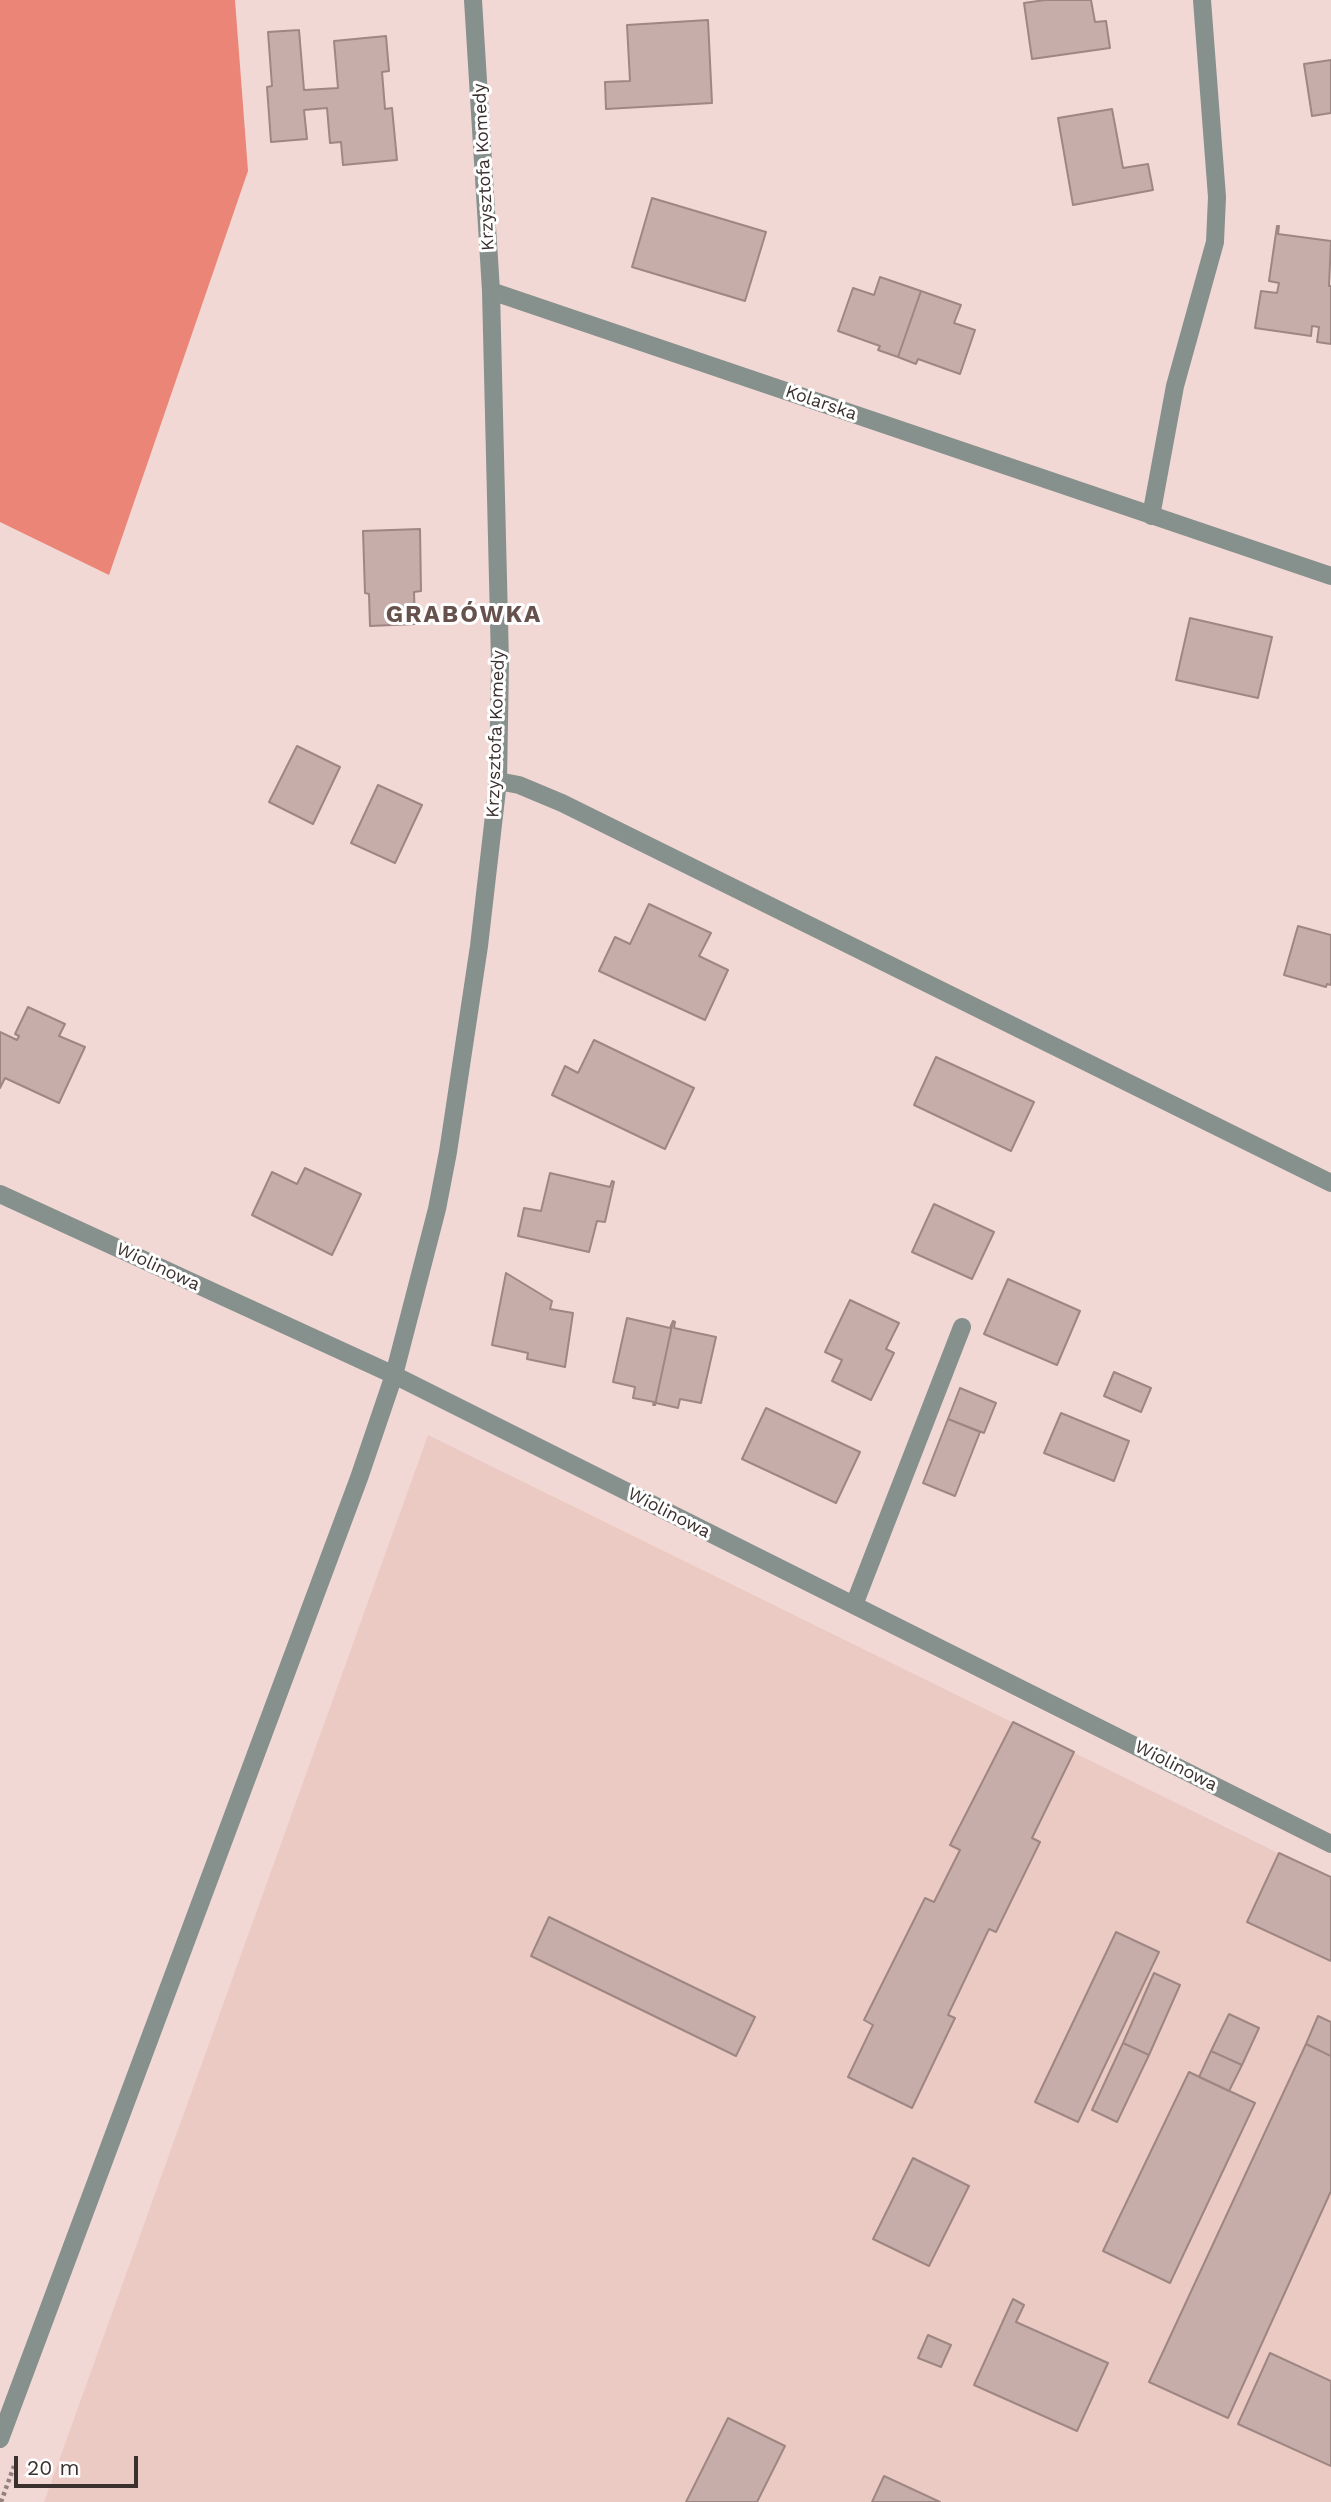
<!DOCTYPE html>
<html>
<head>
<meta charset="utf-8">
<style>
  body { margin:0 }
  #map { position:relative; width:1331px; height:2502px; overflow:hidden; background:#f2d8d4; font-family:"Work Sans",sans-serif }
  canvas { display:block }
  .scale { position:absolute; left:14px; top:2456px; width:124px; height:32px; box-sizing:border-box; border:4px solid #3a302e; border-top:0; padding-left:9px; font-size:21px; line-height:24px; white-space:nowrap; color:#3a302e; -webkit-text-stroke:5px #fff; paint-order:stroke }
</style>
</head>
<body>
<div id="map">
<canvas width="1331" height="2502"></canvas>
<div class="scale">20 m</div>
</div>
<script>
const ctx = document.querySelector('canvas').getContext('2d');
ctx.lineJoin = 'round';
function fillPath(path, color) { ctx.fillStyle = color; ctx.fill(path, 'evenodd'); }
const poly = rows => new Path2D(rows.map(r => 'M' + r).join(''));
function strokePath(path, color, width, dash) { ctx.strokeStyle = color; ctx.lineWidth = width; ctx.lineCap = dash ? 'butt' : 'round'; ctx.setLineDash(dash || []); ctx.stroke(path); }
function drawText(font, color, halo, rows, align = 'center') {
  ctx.font = font + ' "Work Sans",sans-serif'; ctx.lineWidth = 6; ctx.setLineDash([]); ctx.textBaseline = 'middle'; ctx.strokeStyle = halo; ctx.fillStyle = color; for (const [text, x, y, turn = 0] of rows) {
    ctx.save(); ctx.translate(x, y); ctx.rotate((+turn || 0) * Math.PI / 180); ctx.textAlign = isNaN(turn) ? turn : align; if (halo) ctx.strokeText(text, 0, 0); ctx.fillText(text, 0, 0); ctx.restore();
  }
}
fillPath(poly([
  [428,1435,1331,1879,1331,2502,44,2502]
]), '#eccac4');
fillPath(poly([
  [0,0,235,0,248,171,109,575,0,522]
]), '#eb8577');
const building = poly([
  [1045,0,1091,0,1095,22,1106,21,1110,48,1032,59,1024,3,1045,0],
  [708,20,712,103,606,109,605,82,630,81,627,25,708,20],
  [299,30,304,90,338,88,334,41,386,36,389,71,382,72,385,109,392,108,397,160,343,165,341,142,330,143,327,108,304,110,307,139,271,142,267,87,272,86,268,32,299,30],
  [1331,60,1331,113,1312,116,1304,64,1331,60],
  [1112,109,1123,168,1148,164,1153,190,1073,205,1058,118,1112,109],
  [652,198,766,232,745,301,632,267,652,198],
  [1277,226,1279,226,1278,234,1331,241,1329,286,1331,286,1331,344,1317,342,1319,327,1312,326,1311,336,1255,328,1261,291,1277,293,1279,283,1269,281,1277,226],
  [880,277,921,291,898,357,878,350,880,346,838,331,853,288,874,295,880,277],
  [921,291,961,305,954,323,975,330,960,374,918,359,916,364,898,357,921,291],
  [420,529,421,591,414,592,415,624,370,626,369,594,365,593,363,531,420,529],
  [1190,618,1272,637,1258,698,1176,680,1190,618],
  [297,746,340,767,313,824,269,802,297,746],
  [378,785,422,805,395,863,351,843,378,785],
  [649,904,711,933,699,956,728,970,705,1020,599,971,615,937,630,944,649,904],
  [1298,926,1331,935,1331,985,1327,984,1326,987,1284,975,1298,926],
  [28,1007,65,1024,59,1036,85,1047,59,1103,5,1078,0,1088,0,1032,17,1040,19,1036,15,1034,28,1007],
  [594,1040,694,1088,665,1149,552,1095,565,1066,578,1073,594,1040],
  [936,1057,1034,1102,1011,1151,914,1105,936,1057],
  [305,1168,361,1194,332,1255,252,1215,272,1172,297,1184,305,1168],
  [550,1173,610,1187,612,1181,614,1182,605,1222,597,1221,589,1252,518,1236,524,1208,541,1211,550,1173],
  [934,1204,994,1232,972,1279,912,1252,934,1204],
  [506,1273,552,1301,550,1309,573,1313,565,1367,527,1359,528,1353,492,1345,506,1273],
  [1008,1279,1080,1311,1057,1365,984,1334,1008,1279],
  [850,1300,899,1323,886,1349,894,1353,871,1400,832,1381,842,1360,825,1352,850,1300],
  [627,1318,670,1328,673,1321,655,1405,653,1405,654,1402,633,1398,635,1387,613,1382,627,1318],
  [673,1321,675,1322,674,1328,716,1337,701,1403,680,1399,678,1408,656,1403,655,1405,673,1321],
  [1114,1372,1151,1388,1141,1412,1104,1396,1114,1372],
  [960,1388,996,1403,984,1433,948,1419,960,1388],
  [766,1408,860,1452,836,1503,742,1459,766,1408],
  [1061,1413,1129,1441,1114,1481,1044,1453,1061,1413],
  [948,1419,980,1432,955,1496,923,1483,948,1419],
  [1013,1722,1074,1752,1032,1838,1040,1842,996,1932,989,1929,948,2015,955,2018,912,2108,848,2077,873,2025,864,2020,925,1898,934,1902,960,1850,950,1845,1013,1722],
  [1279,1853,1331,1877,1331,1961,1247,1922,1279,1853],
  [549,1917,755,2017,736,2056,531,1956,549,1917],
  [1116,1932,1159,1952,1078,2122,1035,2102,1116,1932],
  [1154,1973,1180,1985,1149,2055,1123,2043,1154,1973],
  [1229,2014,1259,2028,1242,2065,1211,2051,1229,2014],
  [1318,2016,1331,2022,1331,2056,1306,2044,1318,2016],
  [1123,2043,1149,2055,1117,2122,1092,2110,1123,2043],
  [1306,2044,1331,2056,1331,2191,1228,2418,1149,2382,1306,2044],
  [1211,2051,1242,2065,1229,2091,1199,2077,1211,2051],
  [1189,2072,1255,2103,1170,2283,1103,2251,1189,2072],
  [913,2158,969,2186,929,2266,873,2239,913,2158],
  [1013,2299,1024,2305,1016,2322,1108,2363,1077,2431,974,2385,1013,2299],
  [928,2335,951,2345,941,2367,918,2358,928,2335],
  [1270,2353,1331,2381,1331,2466,1238,2424,1270,2353],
  [728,2418,785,2446,757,2502,686,2502,728,2418],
  [884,2476,940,2502,872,2502,884,2476]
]);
fillPath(building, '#c6ada9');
strokePath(building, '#9e8682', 2);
strokePath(poly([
  [1,2502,14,2466]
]), '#92807d', 4.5, [3.5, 3.5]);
strokePath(poly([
  [491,291,1331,576],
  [1151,516,1175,386,1215,242,1217,197,1202,0],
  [498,781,519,785,562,803,1331,1183],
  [0,1194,394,1375,1331,1844],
  [854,1605,962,1327],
  [0,2439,359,1478,394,1375,437,1209,448,1152,479,946,498,781,500,662,491,291,473,0]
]), '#86908c', 18);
drawText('18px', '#3a302e', '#fff', [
  ["Krzysztofa Komedy",484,167,-93],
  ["Kolarska",821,403,19],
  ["Krzysztofa Komedy",496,734,-88],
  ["Wiolinowa",158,1267,25],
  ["Wiolinowa",669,1513,27],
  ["Wiolinowa",1176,1766,27]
]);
ctx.letterSpacing = '2px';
drawText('bold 24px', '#66514d', '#fff', [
  ["GRABÓWKA",464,615]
]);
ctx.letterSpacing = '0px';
</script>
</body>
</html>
